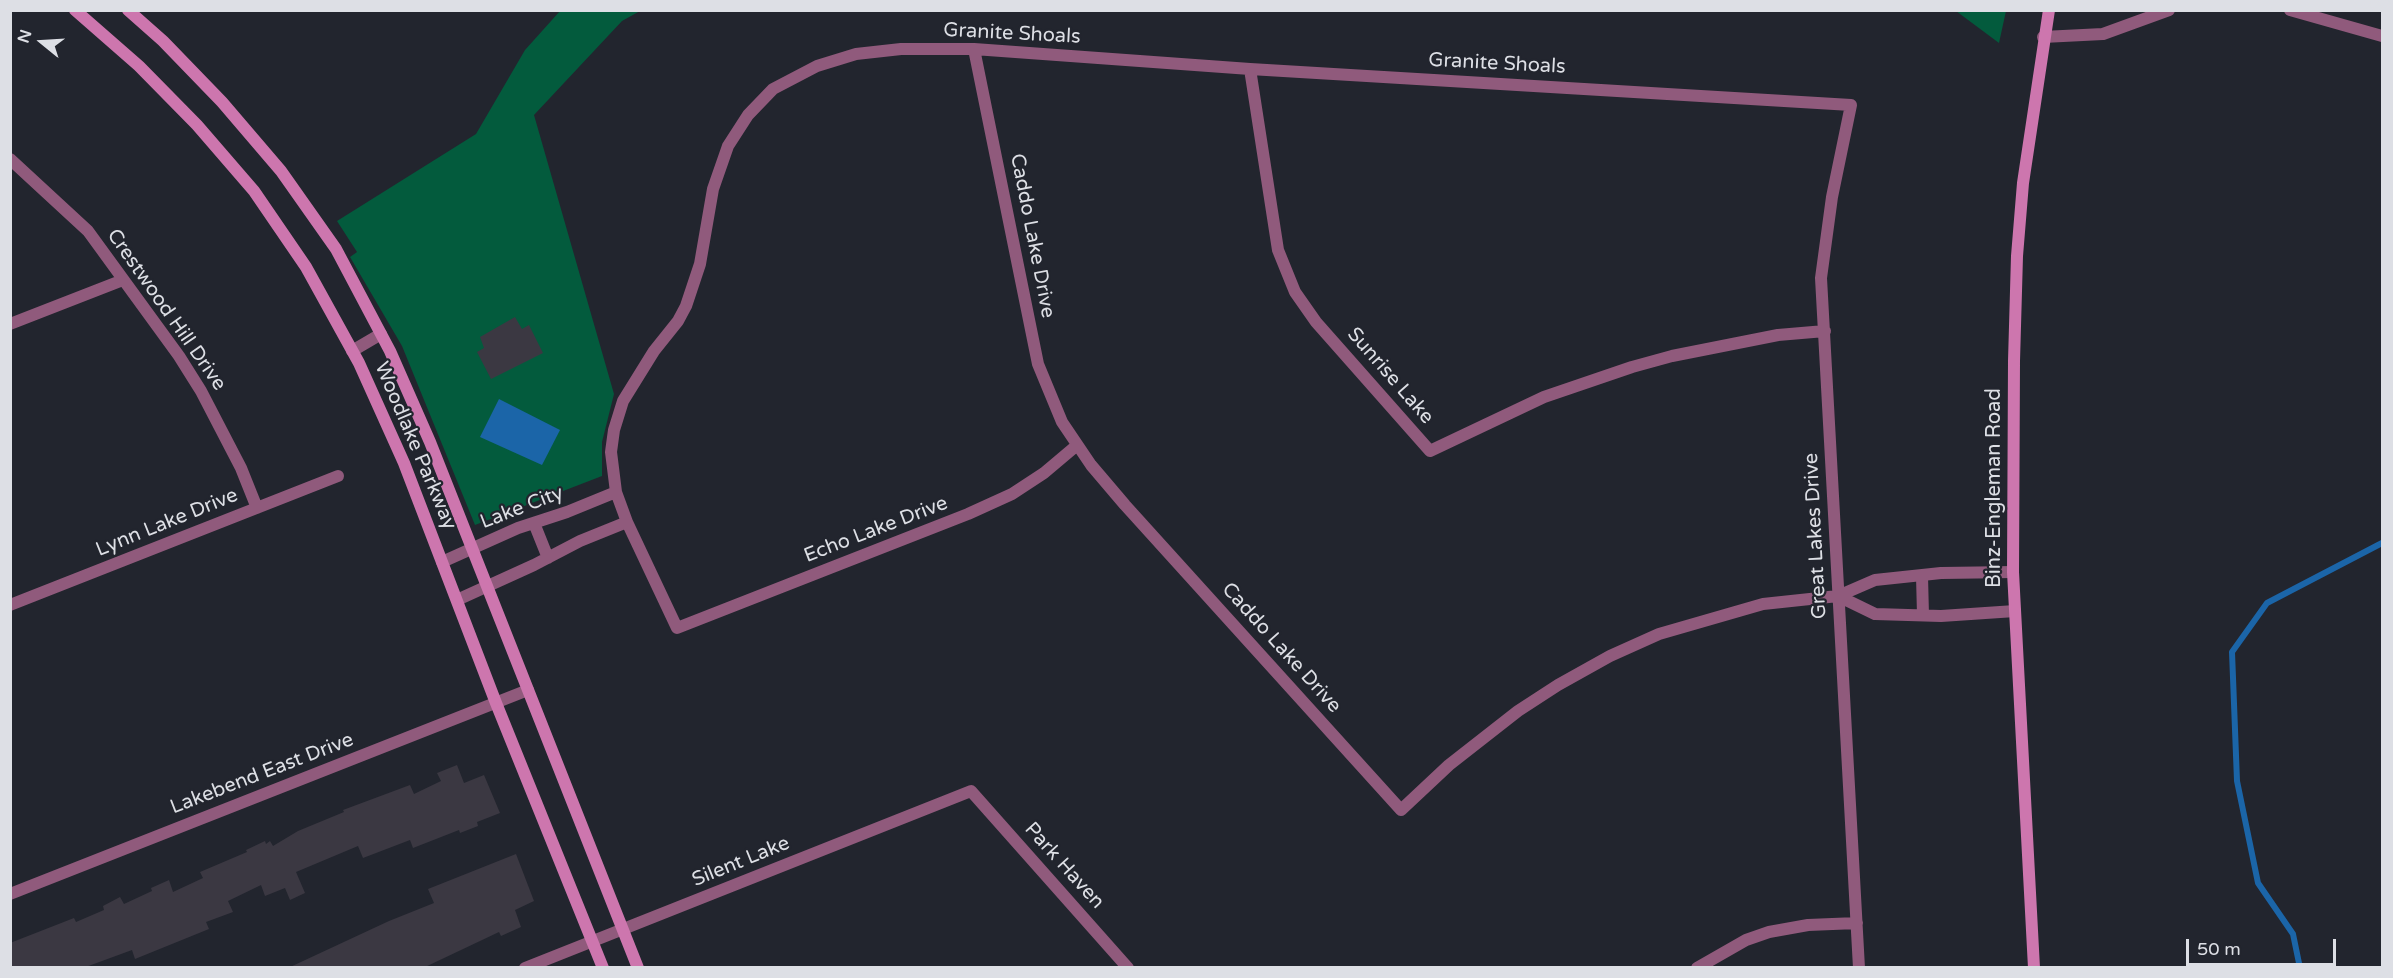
<!DOCTYPE html>
<html>
<head>
<meta charset="utf-8">
<style>
  body { margin:0 }
  #map { position:relative; width:2393px; height:978px; overflow:hidden; background:#22252e; font-family:"Varela Round",sans-serif }
  canvas { display:block }
  .frame { position:absolute; inset:0; border:12px solid #dddfe5; pointer-events:none }
  .north { position:absolute; left:12px; top:12px; width:60px; height:60px; -webkit-text-stroke:4px #22252e; paint-order:stroke; rotate:288deg; font-size:16px; font-weight:700; line-height:24px; text-align:center; color:#dddfe5 }
  .north::after { content:''; display:block; margin:auto; width:21px; height:27px; background:#dddfe5; clip-path:polygon(50% 0,100% 100%,50% 72%,0 100%) }
  .scale { position:absolute; left:2186px; top:939px; width:150px; height:27px; box-sizing:border-box; border:3px solid #dddfe5; border-top:0; padding-left:8px; font-size:18px; line-height:21px; white-space:nowrap; color:#dddfe5; -webkit-text-stroke:4px #22252e; paint-order:stroke }
</style>
</head>
<body>
<div id="map">
<canvas width="2393" height="978"></canvas>
<div class="frame"></div>
<div class="north">N</div>
<div class="scale">50 m</div>
</div>
<script>
const ctx = document.querySelector('canvas').getContext('2d');
ctx.lineJoin = 'round';
function fillPath(path, color) { ctx.fillStyle = color; ctx.fill(path, 'evenodd'); }
const poly = rows => new Path2D(rows.map(r => 'M' + r).join(''));
function strokePath(path, color, width, dash) { ctx.strokeStyle = color; ctx.lineWidth = width; ctx.lineCap = dash ? 'butt' : 'round'; ctx.setLineDash(dash || []); ctx.stroke(path); }
function drawText(font, color, halo, rows, align = 'center') {
  ctx.font = font + ' "Varela Round",sans-serif'; ctx.lineWidth = 4.5; ctx.setLineDash([]); ctx.textBaseline = 'middle'; ctx.strokeStyle = halo; ctx.fillStyle = color; for (const [text, x, y, turn = 0] of rows) {
    ctx.save(); ctx.translate(x, y); ctx.rotate((+turn || 0) * Math.PI / 180); ctx.textAlign = isNaN(turn) ? turn : align; if (halo) ctx.strokeText(text, 0, 0); ctx.fillText(text, 0, 0); ctx.restore();
  }
}
fillPath(poly([
  [560,11,640,11,622,21,534,115,614,394,602,442,602,476,475,525,402,346,350,257,357,252,337,221,476,134,525,50],
  [1956,11,2006,11,1999,43]
]), '#035b3d');
fillPath(poly([
  [499,399,560,430,542,465,480,437]
]), '#1b65a8');
strokePath(poly([
  [2300,968,2293,934,2258,883,2237,781,2232,652,2267,603,2382,543]
]), '#1b65a8', 6);
fillPath(poly([
  [515,317,522,329,529,325,543,353,491,379,477,352,484,348,480,337],
  [457,765,464,783,484,775,500,813,477,822,478,826,460,833,459,830,413,848,410,840,363,858,358,846,296,872,305,893,290,900,285,888,265,896,261,885,228,901,233,912,206,922,209,929,135,959,132,950,83,968,13,968,10,961,10,943,74,918,76,922,104,910,103,906,120,897,124,904,152,891,151,888,169,880,173,892,203,878,200,872,247,852,246,850,265,841,266,844,270,841,273,846,298,831,344,812,343,810,410,785,414,794,441,781,437,773],
  [516,854,534,901,515,910,521,927,501,936,499,932,423,968,288,968,389,921,434,903,428,889]
]), '#3b3842');
strokePath(poly([
  [352,351,381,334]
]), '#905a7c', 12);
strokePath(poly([
  [2290,10,2382,36],
  [2043,37,2103,34,2169,10],
  [974,49,1038,364,1062,422,1091,465,1125,505,1401,810,1449,765,1518,711,1558,685,1610,656,1659,634,1763,604,1838,596,1875,580,1941,573,2013,572],
  [1250,69,1278,250,1295,292,1316,322,1430,451,1544,397,1632,367,1672,356,1778,335,1825,331],
  [10,159,88,231,179,356,201,391,241,468,257,508],
  [10,324,123,280],
  [1076,446,1044,473,1012,494,968,514,677,628,627,522,616,492,611,452,614,430,623,401,654,351,678,321,686,306,700,264,713,189,728,146,748,115,773,89,817,66,856,54,901,49,974,49,1250,69,1851,105,1832,197,1821,278,1859,968],
  [534,523,548,558],
  [442,562,518,528,567,512,616,492],
  [1922,576,1923,615],
  [1838,596,1875,614,1941,616,2015,611],
  [457,600,534,565,580,541,627,522],
  [10,605,338,476],
  [10,894,528,690],
  [525,968,971,791,1128,968],
  [1697,968,1746,940,1769,932,1808,925,1857,923]
]), '#905a7c', 12);
strokePath(poly([
  [75,10,139,66,197,125,254,191,306,267,359,363,404,463,496,703,603,968],
  [128,10,163,41,222,102,281,171,336,249,390,351,430,442,638,968],
  [2034,968,2013,572,2014,361,2017,256,2023,183,2049,10]
]), '#cd76ae', 12);
drawText('20px', '#dddfe5', '#22252e', [
  ["Granite Shoals",1012,34,3],
  ["Granite Shoals",1497,64,3],
  ["Caddo Lake Drive",1032,236,79],
  ["Crestwood Hill Drive",166,310,55],
  ["Sunrise Lake",1390,376,49],
  ["Woodlake Parkway",415,446,67],
  ["Binz-Engleman Road",1995,488,-90],
  ["Lake City",522,508,-21],
  ["Lynn Lake Drive",167,523,-22],
  ["Echo Lake Drive",876,530,-21],
  ["Great Lakes Drive",1816,536,-93],
  ["Caddo Lake Drive",1281,648,48],
  ["Lakebend East Drive",262,774,-21],
  ["Silent Lake",741,862,-22],
  ["Park Haven",1064,866,48]
]);
</script>
</body>
</html>
